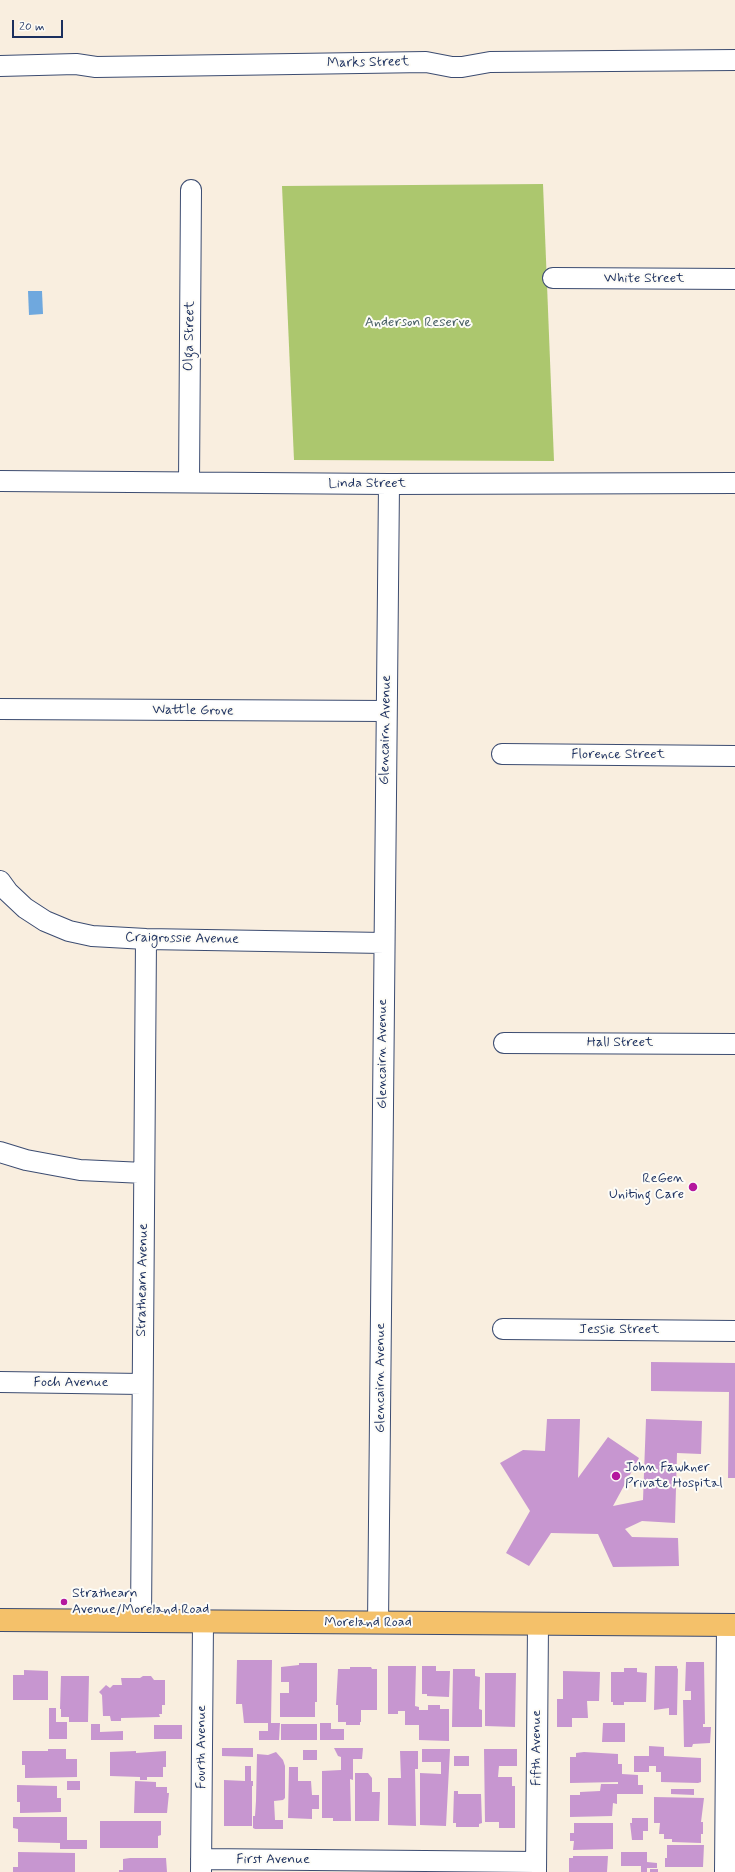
<!DOCTYPE html>
<html>
<head>
<meta charset="utf-8">
<style>
  body { margin:0 }
  #map { position:relative; width:735px; height:1872px; overflow:hidden; background:#f9eedf; font-family:Mynerve,sans-serif }
  canvas { display:block }
  .scale { position:absolute; left:12px; top:20px; width:51px; height:18px; box-sizing:border-box; border:2px solid #1b2f5e; border-top:0; padding-left:5px; font-size:12px; line-height:14px; white-space:nowrap; color:#1b2f5e; -webkit-text-stroke:3px #fdfcf7; paint-order:stroke }
</style>
</head>
<body>
<div id="map">
<canvas width="735" height="1872"></canvas>
<div class="scale">20 m</div>
</div>
<script>
const ctx = document.querySelector('canvas').getContext('2d');
ctx.lineJoin = 'round';
function fillPath(path, color) { ctx.fillStyle = color; ctx.fill(path, 'evenodd'); }
const poly = rows => new Path2D(rows.map(r => 'M' + r).join(''));
function strokePath(path, color, width, dash) { ctx.strokeStyle = color; ctx.lineWidth = width; ctx.lineCap = dash ? 'butt' : 'round'; ctx.setLineDash(dash || []); ctx.stroke(path); }
function drawText(font, color, halo, rows, align = 'center') {
  ctx.font = font + ' Mynerve,sans-serif'; ctx.lineWidth = 4; ctx.setLineDash([]); ctx.textBaseline = 'middle'; ctx.strokeStyle = halo; ctx.fillStyle = color; for (const [text, x, y, turn = 0] of rows) {
    ctx.save(); ctx.translate(x, y); ctx.rotate((+turn || 0) * Math.PI / 180); ctx.textAlign = isNaN(turn) ? turn : align; if (halo) ctx.strokeText(text, 0, 0); ctx.fillText(text, 0, 0); ctx.restore();
  }
}
fillPath(poly([
  [543,184,554,461,294,460,282,186]
]), '#acc76e');
fillPath(poly([
  [28,291,42,291,43,314,29,315]
]), '#6fa8de');
fillPath(poly([
  [651,1362,735,1363,735,1478,728,1478,729,1392,651,1391],
  [547,1419,580,1419,578,1478,608,1437,639,1458,613,1506,643,1500,646,1419,702,1421,701,1454,677,1453,675,1523,642,1521,625,1529,632,1537,678,1538,679,1566,613,1567,598,1534,551,1533,529,1566,506,1553,530,1511,500,1463,523,1450,545,1451],
  [237,1660,272,1660,271,1723,280,1723,279,1740,259,1740,259,1731,268,1731,268,1723,244,1723,242,1704,236,1704],
  [686,1662,704,1662,705,1724,703,1724,703,1727,711,1727,710,1743,693,1744,692,1747,684,1747,683,1700,691,1700,691,1691,685,1691],
  [299,1663,317,1663,317,1702,315,1702,315,1717,280,1717,280,1693,289,1693,289,1682,281,1682,281,1667,299,1665],
  [388,1666,416,1666,415,1706,419,1707,419,1710,428,1710,428,1705,440,1705,440,1709,449,1709,449,1741,419,1740,419,1725,405,1725,405,1711,398,1711,398,1714,388,1714],
  [422,1666,436,1666,436,1671,450,1671,449,1697,427,1696,427,1694,422,1694],
  [655,1666,677,1666,677,1669,678,1668,677,1715,669,1715,669,1708,654,1710],
  [350,1667,371,1667,372,1669,377,1669,377,1710,361,1710,361,1722,360,1722,360,1725,346,1725,346,1722,338,1722,338,1705,336,1705,338,1669,350,1669],
  [624,1668,637,1668,637,1672,647,1673,646,1702,624,1702,624,1705,613,1705,613,1702,611,1702,611,1672,624,1672],
  [453,1669,475,1669,475,1676,480,1677,479,1709,482,1710,482,1727,452,1727],
  [24,1670,48,1671,48,1700,13,1700,13,1675,24,1675],
  [563,1671,600,1672,599,1701,587,1701,588,1718,572,1718,572,1727,557,1727,557,1699,563,1699],
  [485,1673,516,1673,515,1727,485,1726],
  [61,1676,89,1676,88,1722,69,1722,69,1717,61,1717,61,1709,60,1709],
  [143,1676,151,1676,154,1680,165,1680,165,1705,162,1705,162,1714,159,1714,160,1717,121,1718,121,1721,111,1721,110,1716,103,1716,102,1695,99,1692,106,1685,110,1688,113,1685,122,1685,121,1678,140,1678],
  [49,1708,56,1708,56,1722,67,1722,67,1739,49,1739],
  [320,1723,331,1723,331,1729,344,1729,344,1740,320,1740],
  [603,1723,625,1723,625,1742,602,1742],
  [91,1724,100,1724,100,1732,123,1731,123,1740,91,1740],
  [281,1724,317,1724,317,1740,281,1740],
  [154,1725,182,1725,182,1739,154,1739],
  [649,1746,664,1747,664,1756,701,1758,701,1782,698,1783,661,1782,661,1772,656,1772,656,1766,649,1766,649,1772,634,1772,634,1756,649,1756],
  [222,1748,253,1748,253,1757,222,1756],
  [334,1748,363,1748,362,1759,353,1759,353,1780,350,1779,351,1821,333,1821,333,1818,322,1818,322,1771,341,1770,341,1757,338,1756],
  [48,1749,66,1749,66,1759,77,1759,77,1777,25,1778,25,1765,22,1765,22,1751,48,1751],
  [422,1749,450,1749,446,1826,420,1825,420,1773,441,1774,441,1762,422,1762],
  [484,1749,517,1749,517,1766,499,1766,498,1777,512,1777,512,1786,515,1786,515,1828,499,1828,499,1822,485,1822],
  [303,1750,317,1750,317,1760,303,1760],
  [136,1751,136,1753,166,1751,166,1767,163,1767,163,1777,147,1777,147,1780,140,1780,140,1777,110,1776,110,1752],
  [400,1751,418,1751,418,1769,415,1769,416,1826,388,1825,388,1778,401,1778],
  [276,1752,283,1760,285,1766,285,1798,283,1800,274,1801,275,1820,283,1820,283,1829,255,1829,253,1828,253,1816,255,1816,256,1801,257,1754,268,1755],
  [584,1752,618,1754,618,1764,622,1764,622,1774,638,1775,638,1785,643,1785,643,1794,617,1794,617,1804,613,1803,612,1816,570,1817,570,1795,580,1795,580,1792,600,1791,601,1784,618,1784,618,1782,570,1783,570,1757,576,1757,576,1753],
  [454,1756,469,1756,469,1766,454,1766],
  [245,1766,251,1766,251,1781,253,1781,253,1786,252,1786,252,1826,224,1826,224,1780,245,1781],
  [289,1767,298,1767,298,1781,311,1781,312,1795,319,1795,319,1809,312,1809,312,1819,288,1818],
  [355,1773,368,1773,372,1778,372,1792,380,1792,379,1821,355,1821],
  [67,1781,80,1781,80,1790,67,1790],
  [135,1781,156,1782,156,1787,167,1787,167,1793,169,1793,167,1813,134,1813],
  [17,1785,57,1786,57,1798,61,1798,61,1812,20,1813,20,1802,17,1802],
  [671,1789,694,1789,694,1795,671,1794],
  [454,1791,458,1791,458,1794,481,1794,482,1823,479,1824,479,1827,456,1827,456,1823,453,1823],
  [654,1797,704,1798,701,1822,703,1822,703,1834,701,1834,701,1843,672,1842,672,1839,664,1839,664,1834,659,1834,660,1823,654,1823],
  [13,1817,67,1817,67,1840,87,1840,87,1849,60,1849,60,1843,18,1842,18,1829,13,1828],
  [632,1818,648,1818,648,1831,643,1831,643,1840,632,1840,630,1823,632,1823],
  [100,1821,161,1821,161,1835,158,1836,158,1848,100,1848],
  [574,1823,613,1823,613,1849,573,1850,574,1841,570,1841,570,1833,574,1833],
  [667,1845,704,1845,703,1867,665,1867,665,1858,667,1858],
  [18,1852,75,1853,75,1872,13,1872,13,1867,18,1867],
  [621,1852,647,1852,647,1862,657,1863,657,1868,647,1868,647,1872,641,1872,641,1866,621,1866],
  [573,1856,608,1856,607,1872,569,1872,569,1858,573,1858],
  [130,1858,166,1858,167,1872,119,1872,119,1870,123,1870,123,1859],
  [650,1869,658,1869,658,1872,650,1872]
]), '#c796d0');
const minor = poly([
  [0,66,76,64,96,67,426,62,452,67,462,67,490,62,735,60],
  [553,278,735,279],
  [0,481,389,484,735,483],
  [189,482,191,190],
  [0,709,386,711],
  [502,754,735,756],
  [0,881,8,892,25,908,45,921,69,931,92,936,146,939,384,943],
  [504,1043,735,1044],
  [0,1152,26,1160,80,1170,144,1173],
  [503,1329,735,1331],
  [0,1382,142,1384],
  [141,1621,146,939],
  [378,1623,389,484],
  [201,1859,536,1862],
  [201,1872,203,1622],
  [536,1872,538,1624],
  [725,1872,727,1625]
]);
const major = poly([
  [0,1620,735,1625]
]);
strokePath(minor, '#3c4c71', 22);
strokePath(major, '#3c4c71', 24);
strokePath(minor, '#fff', 20);
strokePath(major, '#f4c16a', 22);
for (const [x, y, r, color] of [
  [693,1187,5,"#b5179e"],
  [616,1476,5,"#b5179e"],
  [64,1602,4,"#b5179e"]
]) { const dot = new Path2D(); dot.arc(x, y, r, 0, 2 * Math.PI); ctx.fillStyle = color; ctx.fill(dot); strokePath(dot, '#fdfcf7', 1.5); }
drawText('14px', '#1b2f5e', '#fdfcf7', [
  ["Marks Street",368,63,-1],
  ["White Street",644,279],
  ["Olga Street",190,336,-89],
  ["Linda Street",367,484],
  ["Wattle Grove",193,711,1],
  ["Glencairn Avenue",386,730,-89],
  ["Florence Street",618,755],
  ["Craigrossie Avenue",182,939,1],
  ["Hall Street",620,1043],
  ["Glencairn Avenue",383,1054,-90],
  ["Strathearn Avenue",143,1280,-89],
  ["Jessie Street",619,1330],
  ["Glencairn Avenue",381,1378,-90],
  ["Foch Avenue",71,1383],
  ["Moreland Road",368,1623],
  ["Fourth Avenue",202,1747,-90],
  ["Fifth Avenue",537,1748,-90],
  ["First Avenue",273,1860]
]);
drawText('14px', '#465d63', '#fdfcf7', [
  ["Anderson Reserve",418,323]
]);
drawText('14px', '#1b2f5e', '#fdfcf7', [
  ["ReGen",684,1179,"right"],
  ["Uniting Care",684,1195,"right"],
  ["John Fawkner",625,1468],
  ["Private Hospital",625,1484],
  ["Strathearn",72,1594],
  ["Avenue/Moreland Road",72,1610]
], 'left');
</script>
</body>
</html>
